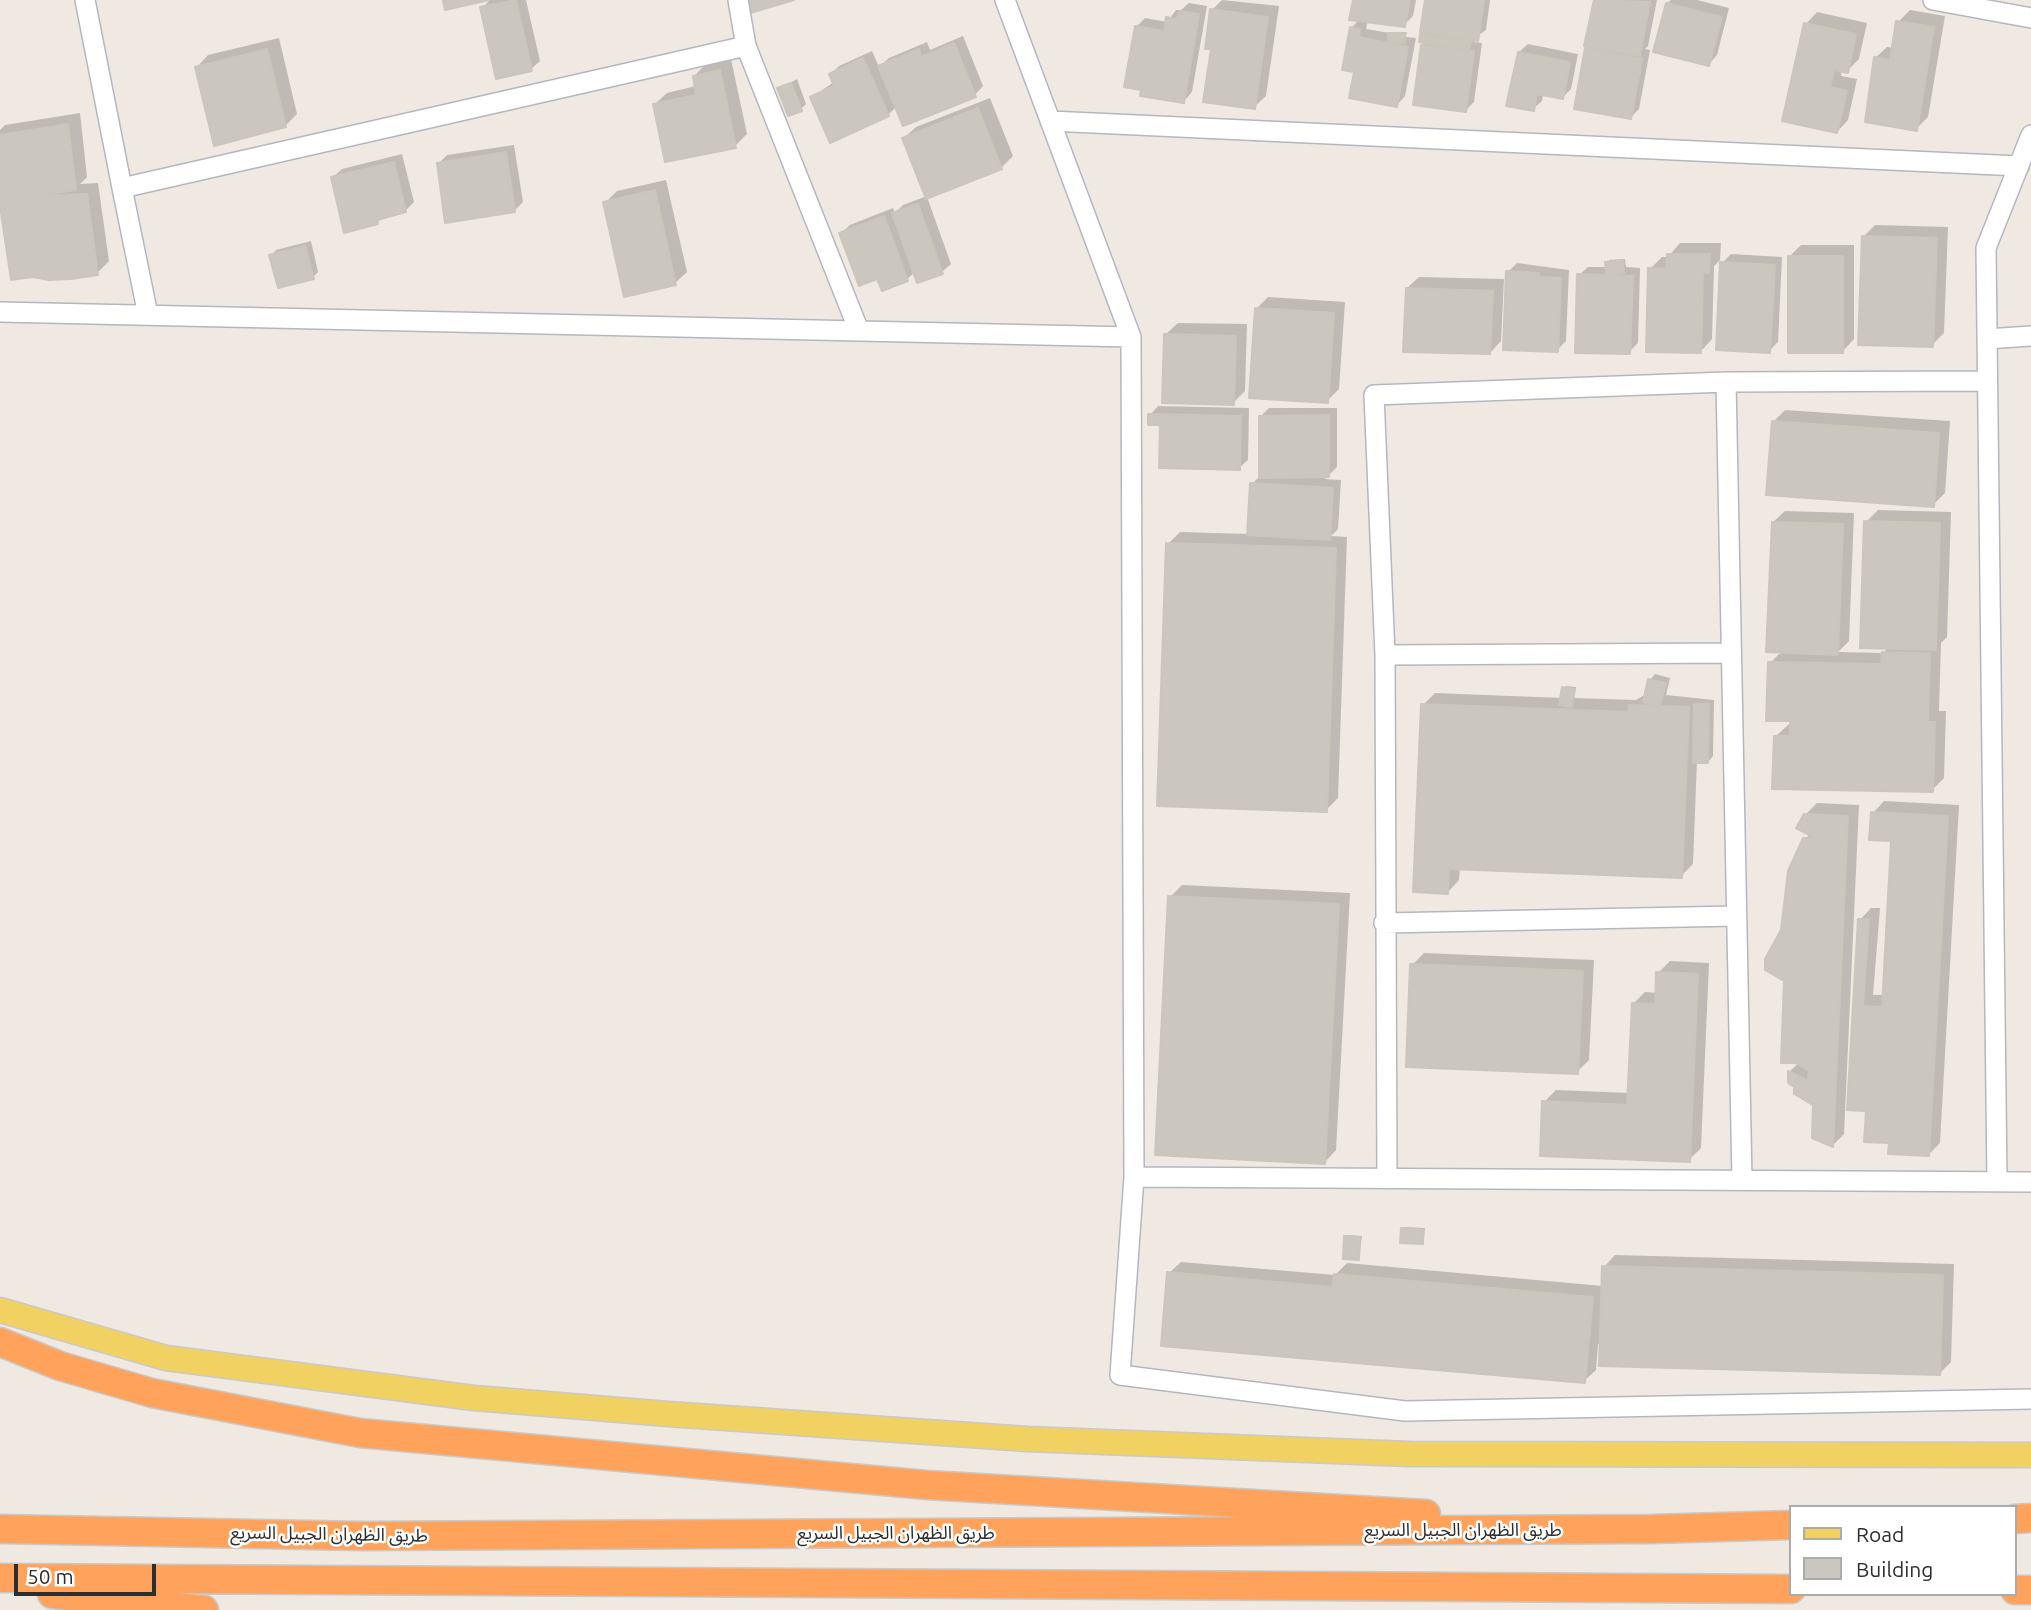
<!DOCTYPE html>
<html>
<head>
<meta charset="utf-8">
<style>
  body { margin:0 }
  #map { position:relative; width:2031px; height:1610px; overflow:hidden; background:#efe9e1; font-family:Ubuntu,sans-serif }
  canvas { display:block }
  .legend { position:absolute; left:1789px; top:1505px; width:228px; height:91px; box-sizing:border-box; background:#fff; border:2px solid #ababab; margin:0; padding:9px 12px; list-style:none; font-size:21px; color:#2e2e2e }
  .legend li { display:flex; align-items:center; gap:14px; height:35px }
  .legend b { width:35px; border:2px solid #ababab }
  .scale { position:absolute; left:14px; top:1564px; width:142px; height:32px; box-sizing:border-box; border:4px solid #2e2e2e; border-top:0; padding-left:9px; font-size:21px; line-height:24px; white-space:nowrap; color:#2e2e2e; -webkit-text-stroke:5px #fff; paint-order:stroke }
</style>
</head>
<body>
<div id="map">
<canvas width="2031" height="1610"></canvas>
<ul class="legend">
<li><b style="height:9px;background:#f2d163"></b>Road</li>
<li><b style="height:19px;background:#cbc7bf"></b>Building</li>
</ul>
<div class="scale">50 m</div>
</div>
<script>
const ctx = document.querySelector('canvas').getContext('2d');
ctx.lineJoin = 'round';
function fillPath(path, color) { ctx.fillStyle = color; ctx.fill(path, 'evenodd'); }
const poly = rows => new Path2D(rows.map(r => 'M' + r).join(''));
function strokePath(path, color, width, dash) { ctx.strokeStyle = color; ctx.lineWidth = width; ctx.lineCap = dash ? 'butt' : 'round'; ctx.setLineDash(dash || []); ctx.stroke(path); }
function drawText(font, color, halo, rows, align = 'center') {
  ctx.font = font + ' Ubuntu,"Noto Sans Arabic",sans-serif'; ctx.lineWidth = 5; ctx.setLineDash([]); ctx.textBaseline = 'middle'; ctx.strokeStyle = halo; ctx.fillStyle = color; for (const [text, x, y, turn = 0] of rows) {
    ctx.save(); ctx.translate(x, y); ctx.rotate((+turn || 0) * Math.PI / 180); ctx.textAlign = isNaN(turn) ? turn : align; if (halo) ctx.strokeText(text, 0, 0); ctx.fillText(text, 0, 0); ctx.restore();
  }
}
fillPath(poly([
  [490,0,526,0,540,61,531,69,482,8],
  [1222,0,1279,6,1266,96,1254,107,1213,48,1212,10],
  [1354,0,1416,0,1413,16,1404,25,1368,20,1366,29,1390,33,1407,32,1406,37,1416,38,1405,96,1397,105,1356,70,1351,28,1360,19],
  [1427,0,1490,0,1486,30,1475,38,1474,42,1482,43,1474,102,1466,110,1422,45,1426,41,1422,35,1425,31],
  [1596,0,1657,0,1648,46,1645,49,1650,50,1639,109,1631,117,1587,49,1590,45,1586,44],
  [1671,0,1697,0,1729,8,1717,55,1709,64,1667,3],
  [1189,3,1207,6,1192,92,1184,101,1136,27,1145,18,1167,22,1176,10,1181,10],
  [1910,10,1945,16,1928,117,1916,129,1875,58,1887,47,1894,48,1898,22],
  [1817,12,1867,23,1859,59,1847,71,1842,70,1841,76,1857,79,1848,120,1837,132,1806,24],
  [963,36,983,86,975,95,897,106,888,115,812,97,834,82,831,74,839,66,872,51,879,67,889,58,927,42,930,50],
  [279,38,297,114,285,126,197,67,208,55],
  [1528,44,1578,54,1571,89,1562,98,1543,94,1542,101,1533,109,1519,52],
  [731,59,747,134,735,146,655,104,667,93,696,86,694,76,706,64],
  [797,79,806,104,801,109,780,89],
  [990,98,1013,156,1001,168,927,197,951,264,942,272,915,272,907,279,883,289,878,277,841,233,850,225,893,208,895,213,903,205,927,196,904,138,916,127],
  [80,113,87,177,80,184,98,183,109,261,97,273,0,184,0,130,5,125],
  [514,145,523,202,514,211,438,164,447,155],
  [402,154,414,202,405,211,383,216,377,223,333,177,342,169],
  [666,180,687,272,675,283,605,203,617,191],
  [1875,225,1948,227,1944,333,1932,345,1863,237],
  [311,241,318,272,313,277,271,256,276,250],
  [1680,243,1721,243,1720,260,1714,266,1712,339,1701,351,1650,269,1662,257,1668,257],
  [1801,245,1854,245,1854,339,1843,351,1789,257],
  [1731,254,1782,257,1778,342,1769,351,1722,263],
  [1625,259,1626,267,1640,268,1638,343,1629,352,1579,275,1588,267,1607,267,1609,260],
  [1517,263,1569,270,1566,341,1557,350,1508,272],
  [1419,277,1504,279,1501,341,1490,353,1407,288],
  [1268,297,1345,302,1339,389,1327,401,1256,309],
  [1178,323,1247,324,1245,391,1233,403,1166,334],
  [1158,406,1249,408,1248,460,1239,468,1150,415],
  [1269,408,1337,408,1337,467,1325,479,1341,480,1338,529,1331,536,1347,537,1338,798,1326,810,1168,544,1180,532,1249,534,1252,484,1260,476,1261,416],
  [1785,410,1950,421,1945,493,1933,505,1773,422],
  [1878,510,1951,512,1947,637,1941,643,1939,711,1946,711,1944,778,1932,790,1776,736,1788,725,1792,725,1770,663,1782,651,1773,522,1785,511,1854,513,1849,641,1838,652,1883,653,1889,647,1866,522],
  [1655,674,1670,678,1666,695,1714,700,1713,756,1708,762,1697,761,1693,864,1681,876,1460,868,1459,880,1448,892,1423,705,1435,693,1562,698,1566,686,1576,687,1574,698,1636,700,1646,694,1650,680],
  [1884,801,1959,805,1940,1143,1929,1154,1891,1142,1868,1109,1849,1108,1860,920,1871,908,1880,908,1873,995,1884,995,1893,840,1873,813],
  [1817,803,1859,805,1844,1134,1833,1145,1815,1103,1789,1082,1790,1071,1800,1062,1786,980,1782,931,1805,839,1810,834,1805,815],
  [1182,885,1350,893,1336,1150,1325,1162,1170,897],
  [1424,953,1594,960,1589,1060,1577,1072,1412,965],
  [1670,961,1709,963,1701,1148,1689,1160,1544,1102,1556,1090,1630,1093,1633,1004,1645,992,1657,993,1658,973],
  [1405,1227,1425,1228,1424,1240,1422,1242,1402,1229],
  [1348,1235,1362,1236,1359,1258,1346,1237],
  [1615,1255,1954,1264,1951,1362,1939,1374,1598,1344,1596,1370,1584,1381,1169,1273,1181,1262,1335,1275,1347,1263,1603,1286,1604,1267]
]), '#0003');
const building = poly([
  [443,0,489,0,445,10,443,0],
  [516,0,532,71,496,79,480,7,516,0],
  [747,0,794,0,750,13,747,0],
  [1353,0,1410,0,1405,27,1349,20,1353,0],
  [1425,0,1484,0,1478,41,1420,32,1425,0],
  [1594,0,1650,2,1640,56,1584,46,1594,0],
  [1666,3,1722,17,1709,66,1653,52,1666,3],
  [1210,9,1268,17,1255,109,1203,102,1211,49,1205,49,1210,9],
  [1179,11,1199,14,1184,103,1140,96,1141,90,1124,87,1135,26,1164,31,1166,17,1177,19,1179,11],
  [1896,21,1934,27,1917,131,1865,122,1874,57,1890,60,1896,21],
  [1804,23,1856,34,1848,73,1834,70,1830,87,1847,91,1837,133,1782,121,1804,23],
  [1350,27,1360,29,1359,37,1408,47,1397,107,1349,98,1354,72,1342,70,1350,27],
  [1388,33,1405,33,1405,43,1388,42,1388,33],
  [1420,34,1471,42,1469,50,1419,42,1420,34],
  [954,43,976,97,903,126,878,66,919,49,921,57,954,43],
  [1421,45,1474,51,1466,112,1413,105,1421,45],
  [1585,48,1642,59,1631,119,1574,109,1585,48],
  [267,49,286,127,214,146,195,67,267,49],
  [1518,52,1570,62,1563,99,1537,94,1534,111,1506,106,1518,52],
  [863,58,889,116,830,143,810,97,834,86,829,74,863,58],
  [720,70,736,148,665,162,653,104,696,95,693,76,720,70],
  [791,83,802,111,788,116,777,88,791,83],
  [978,108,1002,169,926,199,902,138,978,108],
  [68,124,76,190,37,196,87,194,98,275,71,279,49,280,33,277,11,280,0,206,0,135,68,124],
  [506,152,515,212,445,223,437,163,506,152],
  [394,162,406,212,377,220,378,224,344,233,331,177,394,162],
  [655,190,676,285,624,297,603,202,655,190],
  [918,204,943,274,917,283,892,213,918,204],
  [884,216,908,281,882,291,877,279,859,286,839,233,884,216],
  [1862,236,1937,238,1933,347,1858,345,1862,236],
  [305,246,314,279,278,288,269,255,305,246],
  [1667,254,1710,254,1709,273,1703,273,1701,353,1646,352,1648,268,1666,269,1667,254],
  [1788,256,1843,256,1843,353,1788,353,1788,256],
  [1623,260,1624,273,1606,275,1605,262,1623,260],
  [1720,262,1775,265,1770,353,1716,350,1720,262],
  [1506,271,1539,273,1539,277,1561,278,1558,352,1503,350,1506,271],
  [1577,274,1633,276,1630,354,1575,353,1577,274],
  [1406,288,1493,291,1490,354,1403,352,1406,288],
  [1255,308,1334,313,1328,403,1249,398,1255,308],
  [1164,334,1236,336,1234,405,1162,403,1164,334],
  [1148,414,1241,416,1240,470,1159,468,1160,425,1148,425,1148,414],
  [1329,415,1329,477,1259,478,1259,416,1329,415],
  [1772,421,1939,433,1934,507,1766,495,1772,421],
  [1250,483,1333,488,1330,540,1247,535,1250,483],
  [1864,521,1940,523,1936,650,1860,648,1864,521],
  [1772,522,1843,524,1838,655,1766,652,1772,522],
  [1166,543,1336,548,1327,812,1157,806,1166,543],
  [1882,652,1930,653,1928,722,1935,722,1933,792,1772,789,1774,736,1790,736,1790,721,1766,721,1768,662,1881,664,1882,652],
  [1648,679,1666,683,1660,706,1643,702,1648,679],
  [1562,687,1575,689,1572,707,1559,705,1562,687],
  [1421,704,1628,712,1629,705,1689,707,1682,878,1449,869,1448,894,1413,892,1421,704],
  [1694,704,1709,704,1708,763,1693,763,1694,704],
  [1871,812,1948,816,1929,1156,1888,1154,1889,1143,1864,1142,1866,1111,1847,1110,1858,919,1869,919,1863,1006,1882,1007,1891,841,1869,840,1871,812],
  [1804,814,1848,816,1833,1147,1812,1138,1813,1105,1794,1094,1794,1087,1788,1083,1788,1071,1808,1081,1809,1070,1796,1063,1781,1063,1784,981,1765,970,1765,959,1781,930,1788,871,1803,838,1815,838,1796,828,1804,814],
  [1168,896,1339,904,1325,1164,1155,1155,1168,896],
  [1410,964,1583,971,1578,1074,1406,1067,1410,964],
  [1656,972,1698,974,1690,1162,1540,1156,1542,1101,1627,1105,1632,1003,1655,1004,1656,972],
  [1401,1228,1423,1230,1423,1244,1400,1243,1401,1228],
  [1344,1236,1360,1237,1359,1260,1343,1259,1344,1236],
  [1602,1266,1943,1275,1940,1375,1599,1366,1602,1266],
  [1167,1272,1332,1287,1334,1274,1593,1297,1585,1383,1161,1346,1167,1272]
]);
fillPath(building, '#cbc7bf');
strokePath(building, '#cbc5ba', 2);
const minor = poly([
  [85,0,122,188],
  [738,0,746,46],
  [1005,0,1131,337,1134,1177,1120,1375,1405,1411,2031,1399],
  [1933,0,2031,18],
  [1050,121,2019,166],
  [0,312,1131,337],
  [148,315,122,188,746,46,859,331],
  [1987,339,2031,336],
  [1726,382,1742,1180],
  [1385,655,1731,653],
  [1384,923,1736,916],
  [1134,1177,2031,1182],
  [1387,1178,1385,655,1374,395,1726,382,1987,381],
  [1997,1181,1986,248,2031,135]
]);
const major = poly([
  [0,1310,166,1358,474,1398,668,1414,1027,1439,1409,1454,2031,1455]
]);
const highway = poly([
  [0,1342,60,1366,152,1393,360,1433,927,1485,1426,1514],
  [2015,1519,2031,1518],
  [0,1529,361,1536,1652,1529,1791,1525],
  [0,1578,1791,1589],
  [2015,1590,2031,1590],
  [52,1594,204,1610]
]);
strokePath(minor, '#b4b7c1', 22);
strokePath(major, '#c9c9c9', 27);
strokePath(highway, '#c9c9c9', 31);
strokePath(minor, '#fff', 19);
strokePath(major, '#f2d163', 24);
strokePath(highway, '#ffa35c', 28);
drawText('18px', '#2e2e2e', '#fff', [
  ["طريق الظهران الجبيل السريع",1463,1530],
  ["طريق الظهران الجبيل السريع",896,1533],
  ["طريق الظهران الجبيل السريع",329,1534,1]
]);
</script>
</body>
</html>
